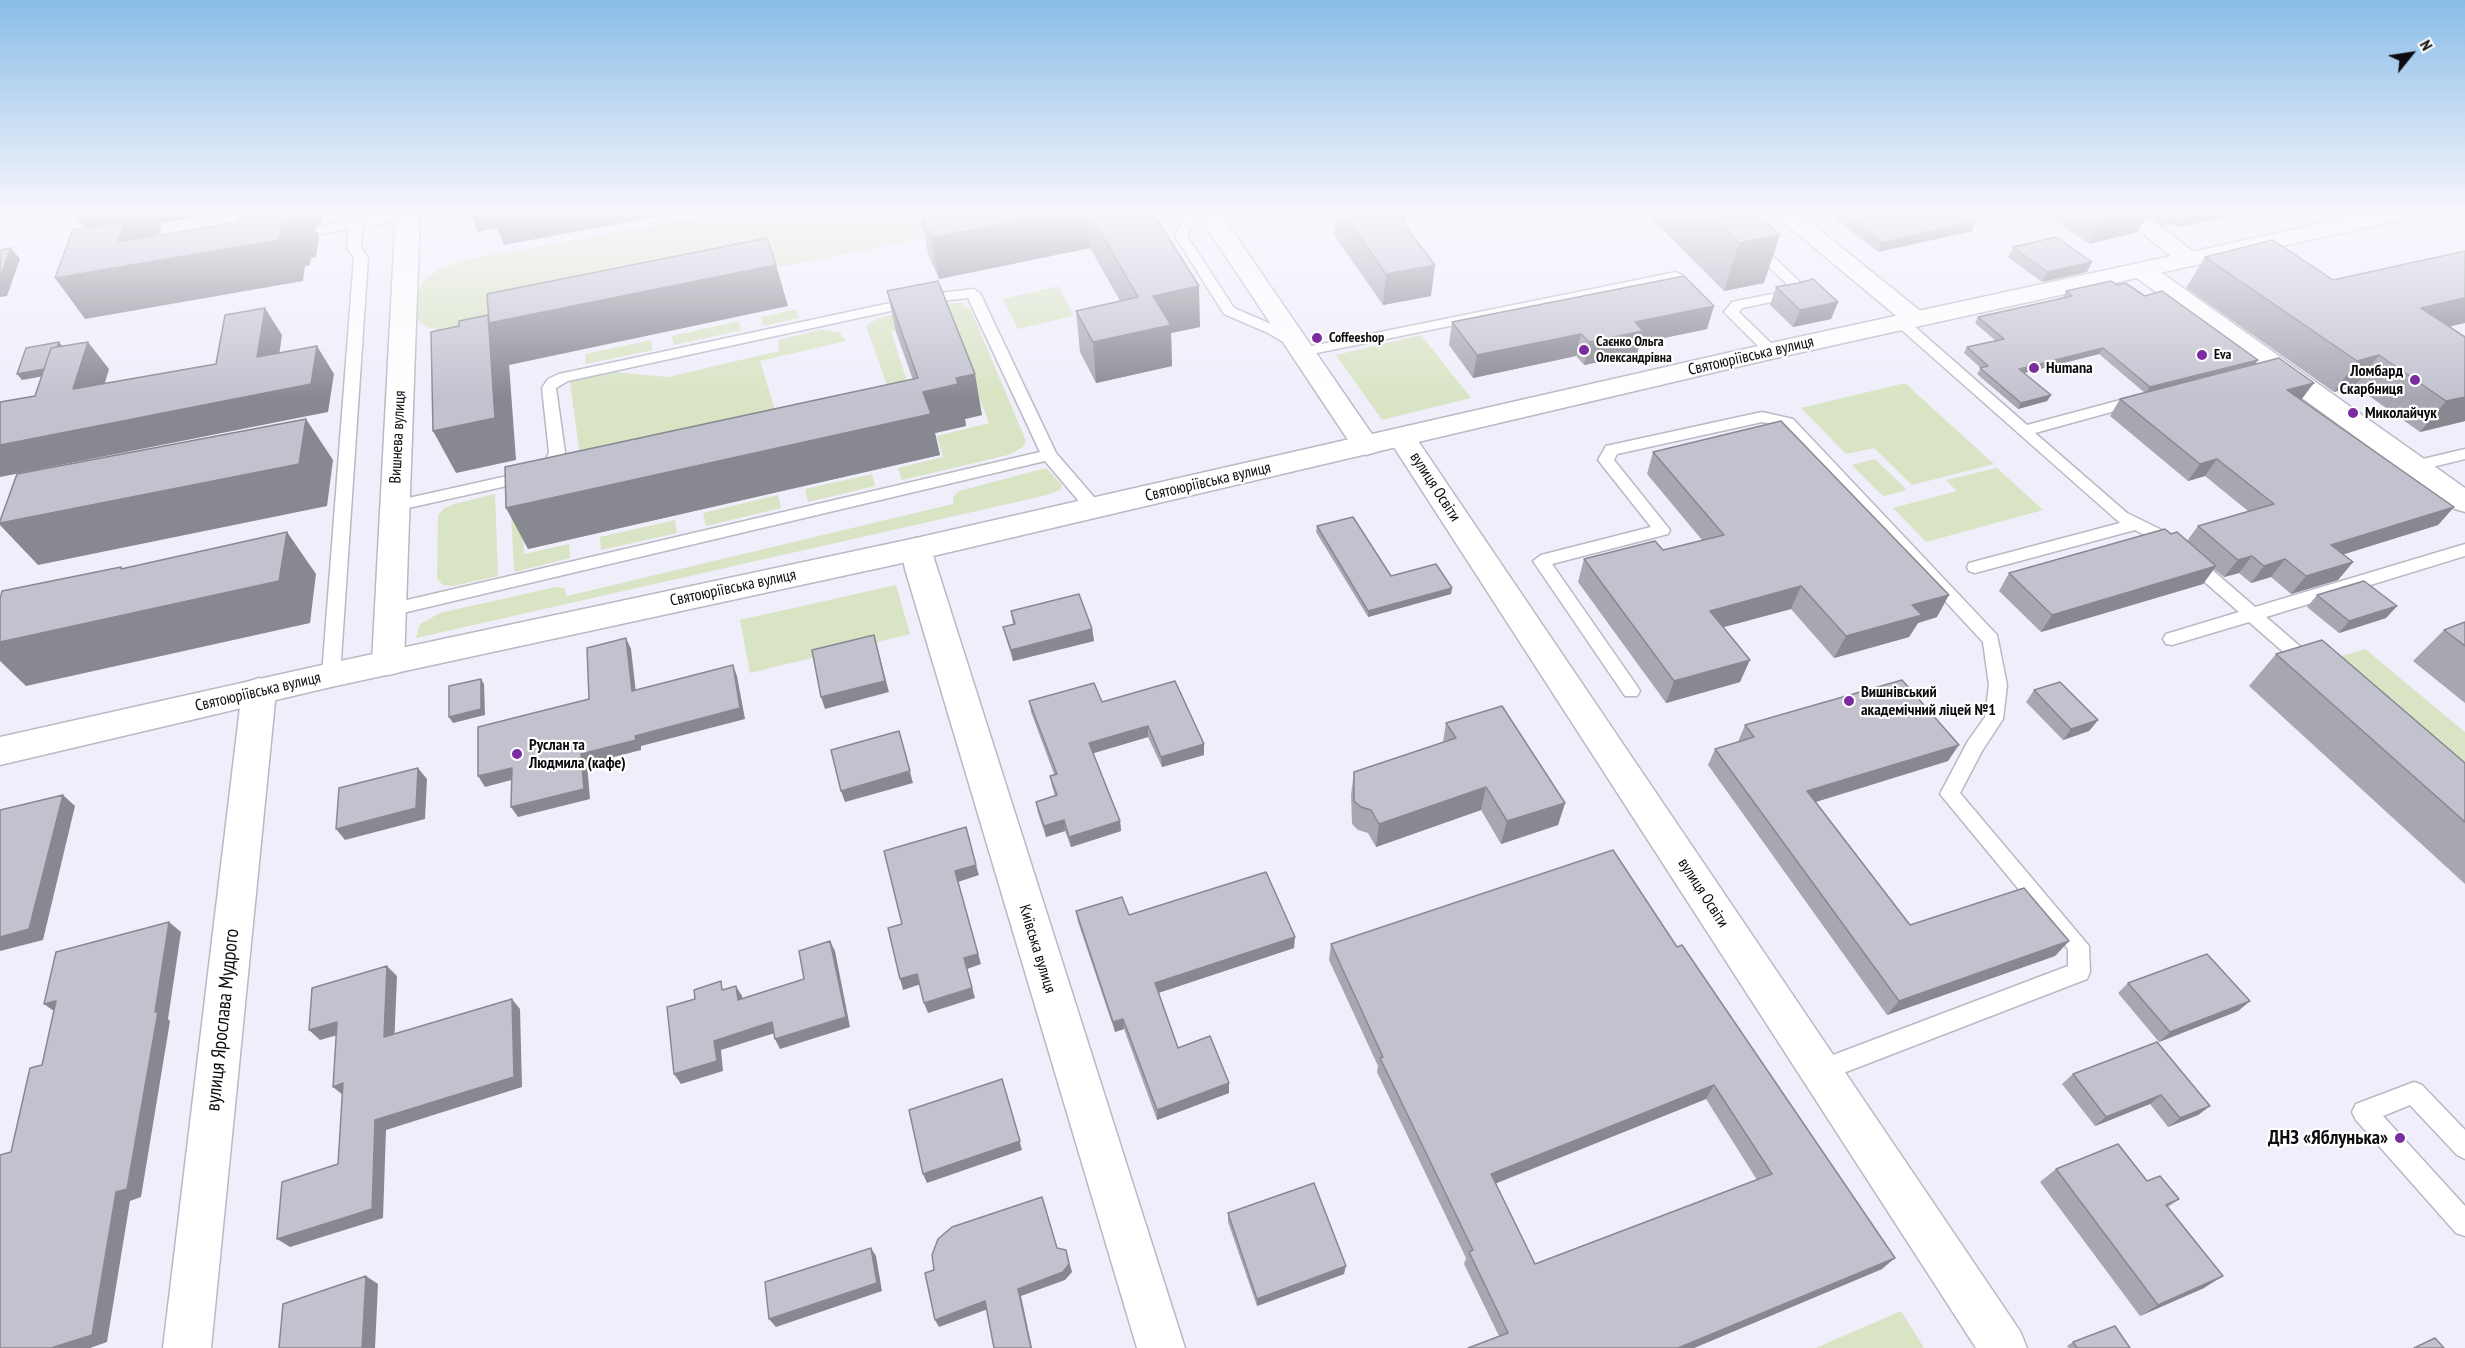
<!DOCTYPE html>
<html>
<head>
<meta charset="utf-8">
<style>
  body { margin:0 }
  #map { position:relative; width:2465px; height:1348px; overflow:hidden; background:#f0eefb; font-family:"PT Sans Narrow",sans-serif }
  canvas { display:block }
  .north { position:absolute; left:2381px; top:24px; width:60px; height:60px; -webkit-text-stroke:4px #fff; paint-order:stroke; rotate:60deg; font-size:16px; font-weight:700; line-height:24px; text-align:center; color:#0d0c10 }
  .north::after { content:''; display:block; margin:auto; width:21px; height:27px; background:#0d0c10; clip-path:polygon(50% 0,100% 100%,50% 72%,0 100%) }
</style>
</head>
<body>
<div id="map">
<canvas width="2465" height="1348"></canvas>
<div class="north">N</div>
</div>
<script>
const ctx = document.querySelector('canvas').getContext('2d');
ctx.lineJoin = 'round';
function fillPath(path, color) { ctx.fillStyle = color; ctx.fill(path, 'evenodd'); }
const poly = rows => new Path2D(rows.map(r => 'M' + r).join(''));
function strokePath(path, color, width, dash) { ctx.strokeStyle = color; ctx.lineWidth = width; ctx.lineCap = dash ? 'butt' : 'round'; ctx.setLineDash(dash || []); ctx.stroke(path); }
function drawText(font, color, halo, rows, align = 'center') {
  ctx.font = font + ' "PT Sans Narrow",sans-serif'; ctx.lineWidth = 4.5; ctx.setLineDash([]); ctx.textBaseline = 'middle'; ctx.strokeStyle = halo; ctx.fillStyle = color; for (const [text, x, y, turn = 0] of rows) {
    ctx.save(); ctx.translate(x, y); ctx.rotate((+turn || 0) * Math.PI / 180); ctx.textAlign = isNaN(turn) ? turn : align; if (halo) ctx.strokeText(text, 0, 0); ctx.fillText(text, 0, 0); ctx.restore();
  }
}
fillPath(poly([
  [735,210,1067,210,459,330,443,331,427,327,413,316,415,297,424,280,441,268,460,261],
  [1058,286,1074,316,1018,329,1003,299],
  [951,303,961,303,971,310,1026,441,1023,447,1008,455,902,480,898,468,943,457,937,436,989,423,950,320,891,332,908,384,888,388,866,326,878,318],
  [796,309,799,318,763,326,761,317],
  [739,321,742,330,674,345,672,336],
  [820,330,839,332,846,341,760,361,775,410,522,505,524,554,569,544,570,558,514,572,510,491,582,471,570,382,614,372,668,377,779,351,778,340],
  [1421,335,1471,398,1382,420,1336,355],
  [651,340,653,350,586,364,585,354],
  [1905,383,1953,427,1994,464,1912,485,1874,448,1846,454,1801,408],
  [1875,459,1907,490,1883,496,1852,465],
  [1046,468,1062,485,1060,490,1043,496,416,638,420,624,440,613,556,587,564,588,567,596,953,504,953,497,959,491],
  [1997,468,2043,510,1926,542,1893,508,1957,491,1946,480],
  [872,474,875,486,808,502,805,489],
  [495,494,498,576,453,586,443,585,437,579,438,516,443,509,454,504],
  [778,495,781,508,706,526,703,513],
  [675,520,677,533,601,550,600,537],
  [896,585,910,634,750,673,740,620],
  [2365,649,2465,732,2465,764,2339,657],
  [1901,1311,1924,1348,1816,1348]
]), '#d8e4c3');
const service = poly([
  [1188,210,1200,210,1187,236,1234,308,1278,327,1300,340,1300,346,1290,346,1268,333,1224,314,1175,236,1188,210],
  [408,211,413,212,413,218,362,227,361,248,368,257,340,675,337,680,331,682,325,680,322,675,354,257,347,248,349,229,320,234,314,230,320,226,408,211],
  [1754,242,1759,243,1799,281,1800,289,1791,298,1742,308,1739,312,1776,348,1778,351,1771,355,1766,354,1724,312,1732,302,1782,292,1786,288,1785,282,1749,249,1747,246,1754,242],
  [1676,272,1683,276,1681,279,1302,356,1295,352,1302,348,1676,272],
  [973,289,980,293,1056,453,1100,504,1102,508,1100,512,1088,512,1045,461,390,616,381,610,390,604,1040,452,968,298,932,302,568,381,556,388,565,452,558,470,529,481,395,511,387,506,395,501,525,472,545,463,549,452,542,388,548,379,559,374,932,294,973,289],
  [1901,318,1906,319,2027,425,2139,395,2144,397,2146,400,2144,403,2035,433,2127,513,2172,535,2255,607,2465,544,2465,556,2266,617,2316,660,2319,665,2316,670,2310,672,2304,670,2249,622,2172,645,2166,644,2163,639,2166,634,2239,612,2160,543,2135,530,1975,573,1969,571,1967,567,1969,563,2120,523,1896,325,1896,319,1901,318],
  [1762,412,1793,419,1997,635,2007,685,2003,719,1982,751,1960,793,2089,946,2090,972,2087,979,1820,1082,1812,1079,1809,1071,1812,1063,2068,966,2068,949,1940,794,1968,741,1985,717,1989,685,1983,642,1783,426,1762,422,1617,454,1614,460,1670,530,1668,534,1552,564,1637,686,1640,691,1637,696,1625,696,1533,561,1541,555,1651,527,1598,460,1606,446,1762,412],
  [2465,449,2465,459,2416,471,2408,466,2410,462,2465,449],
  [2414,1082,2422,1085,2465,1130,2465,1159,2457,1155,2410,1105,2383,1116,2465,1206,2465,1236,2456,1233,2356,1120,2352,1112,2356,1104,2414,1082]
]);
const minor = poly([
  [396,210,420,210,404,663,400,672,388,675,376,672,372,663,396,210],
  [1195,210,1218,210,1376,440,1380,446,1376,452,1366,455,1356,452,1195,210],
  [1769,210,1795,210,1924,314,1928,319,1924,324,1915,327,1906,324,1769,210],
  [2381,210,2425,210,2422,215,2414,217,2191,266,2182,264,2179,259,2182,254,2191,252,2381,210],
  [2143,264,2152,266,2465,488,2465,512,2455,509,2134,276,2131,271,2134,266,2143,264],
  [1402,429,1412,432,2020,1331,2027,1348,1976,1348,1388,438,1392,432,1402,429],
  [916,538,927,542,931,549,1185,1348,1137,1348,905,569,901,549,905,542,916,538],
  [259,678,271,682,276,691,211,1348,163,1348,242,691,247,682,259,678]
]);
const tertiary = poly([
  [2113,210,2139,210,2203,259,2200,264,2191,266,1771,359,916,560,331,687,0,765,0,737,331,663,916,538,1771,343,2171,256,2113,210]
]);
strokePath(service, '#bab8c4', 3);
strokePath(minor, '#bab8c4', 3);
strokePath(tertiary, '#bab8c4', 3);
fillPath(service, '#fff');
fillPath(minor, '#fff');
fillPath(tertiary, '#fff');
fillPath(poly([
  [937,210,1151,210,1200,327,1171,333,1172,366,1096,383,1080,352,1076,311,1120,301,1090,248,939,279,928,254,920,213],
  [1336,210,1406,210,1405,222,1402,222,1431,296,1383,305,1334,235],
  [1643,210,1752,210,1764,283,1724,291],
  [1823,210,1960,210,1972,231,1878,252],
  [2041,210,2260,210,2178,227,2173,224,2163,226,2148,214,2137,232,2089,244],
  [2013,247,2087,272,2042,282,2008,257],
  [2205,257,2333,280,2450,327,2465,421,2420,432,2355,386,2334,392,2186,288],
  [2117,285,2145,296,2255,364,2301,400,2454,507,2438,525,2343,554,2353,562,2338,580,2291,594,2271,577,2251,583,2239,573,2224,577,2214,569,2203,584,2041,632,1999,591,2009,573,2171,534,2187,541,2198,526,2248,511,2205,476,2188,481,2110,416,2120,399,2145,393,2099,354,2024,373,2051,395,2047,401,2018,409,1977,374,1981,368,1964,353,1967,347,1996,341,1975,323,1978,317,2064,298,2063,297,2066,291],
  [1776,287,1838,302,1831,319,1793,327,1770,305],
  [887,291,982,415,965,419,966,426,935,433,940,455,528,549,913,380,896,332],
  [1452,322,1707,329,1640,343,1637,354,1584,365,1576,356,1473,378,1449,345],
  [1653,452,1937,617,1918,623,1909,637,1834,658,1791,609,1723,627,1740,682,1666,703,1578,582,1584,559,1663,550,1702,540,1647,474],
  [1317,526,1391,576,1451,594,1368,617,1316,532],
  [2317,595,2397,606,2386,618,2339,633,2307,607],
  [1011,611,1092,629,1094,641,1013,661,1006,638,1003,627,1013,624],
  [2465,622,2465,703,2413,661,2444,630],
  [2276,654,2465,763,2465,884,2249,686],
  [2034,690,2098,720,2089,731,2063,740,2026,702],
  [1029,701,1102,702,1204,755,1162,767,1148,737,1093,753,1120,821,1121,831,1071,847,1065,831,1046,837,1038,813,1036,802,1055,796,1052,786,1050,776,1054,774,1031,712],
  [1446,723,1565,803,1558,825,1501,844,1481,810,1376,847,1368,833,1358,830,1352,824,1351,795,1354,772,1443,742],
  [1745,725,1948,761,1816,802,1910,925,2069,941,2055,956,1887,1015,1708,765,1715,749,1738,742],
  [1613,850,1882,1269,1694,1348,1468,1348,1499,1336,1464,1264,1466,1258,1377,1072,1378,1066,1329,960,1331,944],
  [1706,1099,1757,1180,1535,1264,1495,1184],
  [1076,911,1129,915,1294,948,1158,993,1178,1048,1229,1093,1157,1120,1124,1029,1115,1032,1078,922],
  [2128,983,2250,1001,2238,1011,2159,1042,2118,993],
  [2073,1074,2210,1106,2198,1115,2168,1127,2150,1104,2095,1126,2062,1084],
  [2056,1169,2147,1181,2179,1199,2168,1207,2204,1288,2140,1316,2040,1182],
  [1228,1213,1344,1274,1257,1306,1228,1222],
  [2073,1342,2130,1348,2069,1348,2067,1346]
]), '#a7a7b2');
fillPath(poly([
  [124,210,239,210,162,223,155,250,282,225,294,210,323,210,321,224,314,228,319,236,316,257,311,258,310,265,305,266,303,281,85,319,55,278,105,258,77,217],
  [457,210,693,210,504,245,497,228,478,232,471,216,460,218],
  [1072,210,1086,210,1090,248,939,279,931,238],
  [1362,210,1406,210,1405,222,1360,230],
  [2139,210,2150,210,2137,232,2089,244,2102,219],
  [2172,210,2181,210,2173,224,2163,226],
  [2188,210,2260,210,2178,227],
  [1976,221,1972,231,1878,252,1882,243],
  [1780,235,1764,283,1724,291,1739,243],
  [11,248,20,259,7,296,0,297,0,278],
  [2092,262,2087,272,2042,282,2047,272],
  [776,265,788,306,509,365,509,364,516,460,456,473,433,431,488,315],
  [1435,265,1431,296,1383,305,1386,274],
  [1199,286,1200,327,1171,333,1172,366,1096,383,1093,342,1153,296],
  [2465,298,2465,323,2397,339,2421,308],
  [1838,302,1831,319,1793,327,1800,310],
  [1714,306,1707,329,1640,343,1637,354,1584,365,1589,342,1635,322],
  [265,308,282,335,275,384,257,357],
  [1581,334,1576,356,1473,378,1477,355],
  [59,342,64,348,55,374,22,380,17,374],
  [88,342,109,369,95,417,73,389],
  [317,346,334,374,328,412,0,477,0,445],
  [2103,348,2099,354,2016,375,2019,369],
  [2379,355,2355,386,2334,392,2357,361],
  [2258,360,2254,366,2146,393,2150,387],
  [975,374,982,415,965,419,966,426,935,433,940,455,528,549,506,508,923,392,956,378],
  [2314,383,2301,400,2287,390],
  [2051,395,2047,401,2018,409,2021,403],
  [2465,397,2465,421,2420,432,2446,401],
  [306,419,333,460,327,506,38,565,0,525,0,523],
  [2217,459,2205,476,2188,481,2200,464],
  [2454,507,2438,525,2316,563,2331,545],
  [287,532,316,574,310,623,26,686,0,661,0,642,121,569,121,567,157,608],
  [2252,556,2239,573,2224,577,2238,560],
  [2285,559,2271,577,2251,583,2264,566],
  [2353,562,2338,580,2291,594,2306,576],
  [2216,566,2203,584,2041,632,2052,615],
  [1801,586,1791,609,1702,633,1710,611],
  [1452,588,1451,594,1368,617,1368,611],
  [1949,595,1937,617,1918,623,1909,637,1834,658,1846,636,1912,605],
  [2397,606,2386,618,2339,633,2349,621],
  [1092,629,1094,641,1013,661,1011,650],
  [874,635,889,692,825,709,821,697],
  [626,638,631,649,637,702,632,691],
  [1750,660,1740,682,1666,703,1674,681],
  [733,665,737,676,745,719,641,746,641,750,587,764,590,799,518,817,511,807,581,754,635,736],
  [481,679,484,684,485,715,453,723,449,717],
  [2098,720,2089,731,2063,740,2071,729],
  [1148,726,1148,737,1091,754,1089,743],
  [899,731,913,783,845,802,841,791],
  [1204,744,1204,755,1162,767,1161,757],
  [1959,745,1948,761,1799,807,1807,791],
  [418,768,427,779,425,819,345,840,336,829],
  [512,768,519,778,485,787,478,776],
  [1486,787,1481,810,1376,847,1379,824],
  [63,795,75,806,43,940,0,951,0,937],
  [1565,803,1558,825,1501,844,1507,821],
  [1064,820,1065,831,1046,837,1044,826],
  [1120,821,1121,831,1071,847,1069,837],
  [976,865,979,875,958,882,981,964,967,969,975,998,928,1013,924,1003,964,958,955,871],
  [169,922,181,932,168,1019,170,1021,141,1197,130,1201,107,1342,90,1348,51,1348,155,1012],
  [1295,937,1294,948,1155,994,1155,983],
  [830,941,835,951,850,1027,780,1049,775,1039],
  [2069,941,2055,956,1887,1015,1899,1001],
  [387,966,397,976,394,1047,384,1037],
  [917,974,921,984,903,990,900,979],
  [736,986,742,996,744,1010,738,1000],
  [512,999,520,1009,522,1087,386,1130,383,1218,290,1247,277,1239,375,1120],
  [56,1001,58,1014,44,1004],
  [2250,1001,2238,1011,2159,1042,2170,1032],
  [1123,1019,1124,1029,1115,1032,1113,1022],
  [337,1022,348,1032,320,1040,309,1030],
  [772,1022,778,1032,721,1050,723,1071,681,1084,674,1074,714,1041],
  [1002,1079,1022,1150,927,1183,923,1174],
  [343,1083,344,1096,333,1087],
  [1229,1083,1229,1093,1157,1120,1157,1110],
  [1714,1085,1706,1099,1486,1187,1491,1174],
  [2161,1095,2150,1104,2095,1126,2106,1117],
  [2210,1106,2198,1115,2168,1127,2180,1118],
  [871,1248,876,1256,882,1291,776,1327,769,1319],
  [1066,1250,1072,1272,1065,1280,1021,1296,1032,1348,1031,1348,1018,1289],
  [1895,1258,1882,1269,1694,1348,1678,1348],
  [1346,1266,1344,1274,1257,1306,1257,1299],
  [366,1276,378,1284,375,1348,362,1348],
  [2223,1276,2204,1288,2140,1316,2158,1305],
  [985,1301,988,1309,939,1327,935,1320]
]), '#888891');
const building = poly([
  [79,210,124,210,77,217,79,210],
  [241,210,294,210,293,217,288,218,287,224,282,225,279,240,55,278,73,229,124,223,118,242,239,222,241,210],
  [937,210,1072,210,931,238,920,213,937,210],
  [1088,210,1151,210,1199,286,1153,296,1171,325,1093,342,1076,311,1138,297,1088,210],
  [1341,210,1393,210,1435,265,1386,274,1341,210],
  [1704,210,1752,210,1780,235,1739,243,1704,210],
  [1838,210,1960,210,1976,221,1882,243,1838,210],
  [2089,210,2139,210,2102,219,2089,210],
  [2056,237,2092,262,2047,272,2013,247,2056,237],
  [767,238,776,265,489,323,487,294,767,238],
  [2273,240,2333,280,2465,251,2465,298,2421,308,2465,337,2465,397,2446,401,2379,355,2357,361,2205,257,2273,240],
  [11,248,0,278,0,250,11,248],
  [1684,276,1714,306,1635,322,1643,331,1589,342,1581,334,1477,355,1452,322,1684,276],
  [1813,279,1838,302,1800,310,1776,287,1798,283,1813,279],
  [938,281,975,374,956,378,958,384,923,392,931,414,506,508,505,467,918,378,887,291,938,281],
  [2111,281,2117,285,2125,283,2145,296,2162,291,2258,360,2150,387,2103,348,2019,369,2051,395,2021,403,1980,368,1988,366,1967,347,2004,339,1978,317,2072,296,2066,291,2111,281],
  [265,308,257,357,317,346,311,384,0,445,0,402,35,396,51,348,88,342,73,389,216,364,225,315,265,308],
  [488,315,495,418,433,431,431,332,459,326,459,321,488,315],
  [59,342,57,347,51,348,44,369,17,374,26,348,59,342],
  [2279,358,2314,383,2287,390,2454,507,2331,545,2353,562,2306,576,2285,559,2264,566,2252,556,2238,560,2198,526,2274,504,2217,459,2200,464,2120,399,2279,358],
  [306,419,299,464,0,523,0,521,17,474,306,419],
  [1781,421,1949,595,1912,605,1922,615,1846,636,1801,586,1710,611,1750,660,1674,681,1584,559,1655,541,1663,550,1724,535,1653,452,1781,421],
  [1353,517,1391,576,1436,564,1452,588,1368,611,1317,526,1353,517],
  [2165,529,2171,534,2177,532,2216,566,2052,615,2009,573,2165,529],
  [287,532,279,581,0,642,0,599,2,591,121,567,121,569,287,532],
  [2364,581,2397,606,2349,621,2317,595,2364,581],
  [1079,594,1092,629,1011,650,1003,627,1015,624,1011,611,1079,594],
  [2465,622,2465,646,2444,630,2465,622],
  [874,635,885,681,821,697,812,650,874,635],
  [626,638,632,691,733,665,740,708,635,736,636,740,581,754,584,789,511,807,512,768,478,776,478,727,589,699,587,648,626,638],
  [2322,640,2465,763,2465,822,2276,654,2322,640],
  [481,679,481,709,449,717,449,686,481,679],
  [1902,680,1959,745,1807,791,1910,925,2024,888,2069,941,1899,1001,1715,749,1754,737,1745,725,1902,680],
  [1175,681,1204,744,1161,757,1148,726,1089,743,1120,821,1069,837,1064,820,1044,826,1036,802,1057,795,1050,776,1057,774,1029,701,1094,683,1102,702,1175,681],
  [2060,682,2098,720,2071,729,2034,690,2060,682],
  [1502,706,1565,803,1507,821,1486,787,1379,824,1371,810,1361,807,1354,801,1354,772,1456,738,1446,723,1502,706],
  [899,731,910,771,841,791,831,750,899,731],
  [418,768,416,808,336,829,339,788,418,768],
  [63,795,29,929,0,937,0,810,63,795],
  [966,827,976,865,955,871,978,954,964,958,972,988,924,1003,917,974,900,979,888,928,902,924,884,851,966,827],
  [1613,850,1677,947,1682,945,1895,1258,1678,1348,1468,1348,1508,1333,1469,1252,1473,1250,1380,1058,1383,1057,1331,944,1613,850],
  [1714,1085,1772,1174,1535,1264,1491,1174,1714,1085],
  [1266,872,1295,937,1155,983,1178,1048,1210,1036,1229,1083,1157,1110,1123,1019,1113,1022,1076,911,1122,897,1129,915,1266,872],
  [169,922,155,1012,158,1012,127,1189,116,1192,92,1335,51,1348,0,1348,0,1155,11,1152,30,1068,42,1065,56,1001,44,1004,56,952,169,922],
  [830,941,846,1017,775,1039,772,1022,714,1041,717,1061,674,1074,667,1007,695,999,694,990,721,981,722,990,736,986,738,1000,804,979,799,951,830,941],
  [2207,954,2250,1001,2170,1032,2128,983,2207,954],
  [387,966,384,1037,512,999,514,1077,375,1120,372,1209,277,1239,282,1182,338,1164,343,1083,333,1087,337,1022,309,1030,312,988,387,966],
  [2157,1042,2210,1106,2180,1118,2161,1095,2106,1117,2073,1074,2157,1042],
  [1002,1079,1020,1141,923,1174,909,1110,1002,1079],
  [2118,1144,2147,1181,2160,1176,2179,1199,2166,1205,2223,1276,2158,1305,2056,1169,2118,1144],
  [1314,1183,1346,1266,1257,1299,1228,1213,1314,1183],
  [1042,1197,1057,1248,1066,1250,1069,1264,1063,1272,1018,1289,1031,1348,994,1348,985,1301,935,1320,925,1273,934,1270,932,1255,938,1239,952,1227,1042,1197],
  [871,1248,877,1283,769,1319,765,1282,871,1248],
  [366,1276,362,1348,279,1348,283,1304,366,1276],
  [2115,1326,2130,1348,2077,1348,2073,1342,2115,1326],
  [2435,1338,2444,1348,2414,1348,2435,1338]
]);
fillPath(building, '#c2c2cf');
strokePath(building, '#888891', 1.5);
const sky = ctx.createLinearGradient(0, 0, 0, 399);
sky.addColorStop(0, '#89bde7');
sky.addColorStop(0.53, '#f8f7fd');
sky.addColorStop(1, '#f8f7fd00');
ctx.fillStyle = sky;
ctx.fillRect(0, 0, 2465, 399);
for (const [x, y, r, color] of [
  [1317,338,6,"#7a2d9f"],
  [1584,350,6,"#7a2d9f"],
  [2202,355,6,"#7a2d9f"],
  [2034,368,6,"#7a2d9f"],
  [2415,380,6,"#7a2d9f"],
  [2353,413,6,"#7a2d9f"],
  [1849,701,6,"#7a2d9f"],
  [517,754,6,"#7a2d9f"],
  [2400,1138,6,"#7a2d9f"]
]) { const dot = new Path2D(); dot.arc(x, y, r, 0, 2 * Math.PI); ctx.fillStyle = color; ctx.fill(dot); strokePath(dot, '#fff', 2); }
drawText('bold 14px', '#0d0c10', '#fff', [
  ["Coffeeshop",1329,338],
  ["Саєнко Ольга",1596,342],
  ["Олександрівна",1596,358],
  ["Eva",2214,355]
], 'left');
drawText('16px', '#0d0c10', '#fff', [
  ["Святоюріївська вулиця",1751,356,-13],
  ["Вишнева вулиця",398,437,-87],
  ["Святоюріївська вулиця",1208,482,-13],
  ["вулиця Освіти",1435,487,57],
  ["Святоюріївська вулиця",733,588,-12],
  ["Святоюріївська вулиця",258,692,-13],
  ["вулиця Освіти",1703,893,57],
  ["Київська вулиця",1037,949,73]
]);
drawText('bold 16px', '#0d0c10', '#fff', [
  ["Humana",2046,368],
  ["Ломбард",2403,371,"right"],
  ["Скарбниця",2403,389,"right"],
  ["Миколайчук",2365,413],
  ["Вишнівський",1861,692],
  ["академічний ліцей №1",1861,710],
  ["Руслан та",529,745],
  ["Людмила (кафе)",529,763]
], 'left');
drawText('20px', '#0d0c10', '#fff', [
  ["вулиця Ярослава Мудрого",223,1020,-84]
]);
drawText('bold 20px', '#0d0c10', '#fff', [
  ["ДНЗ «Яблунька»",2388,1138]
], 'right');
</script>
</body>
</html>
